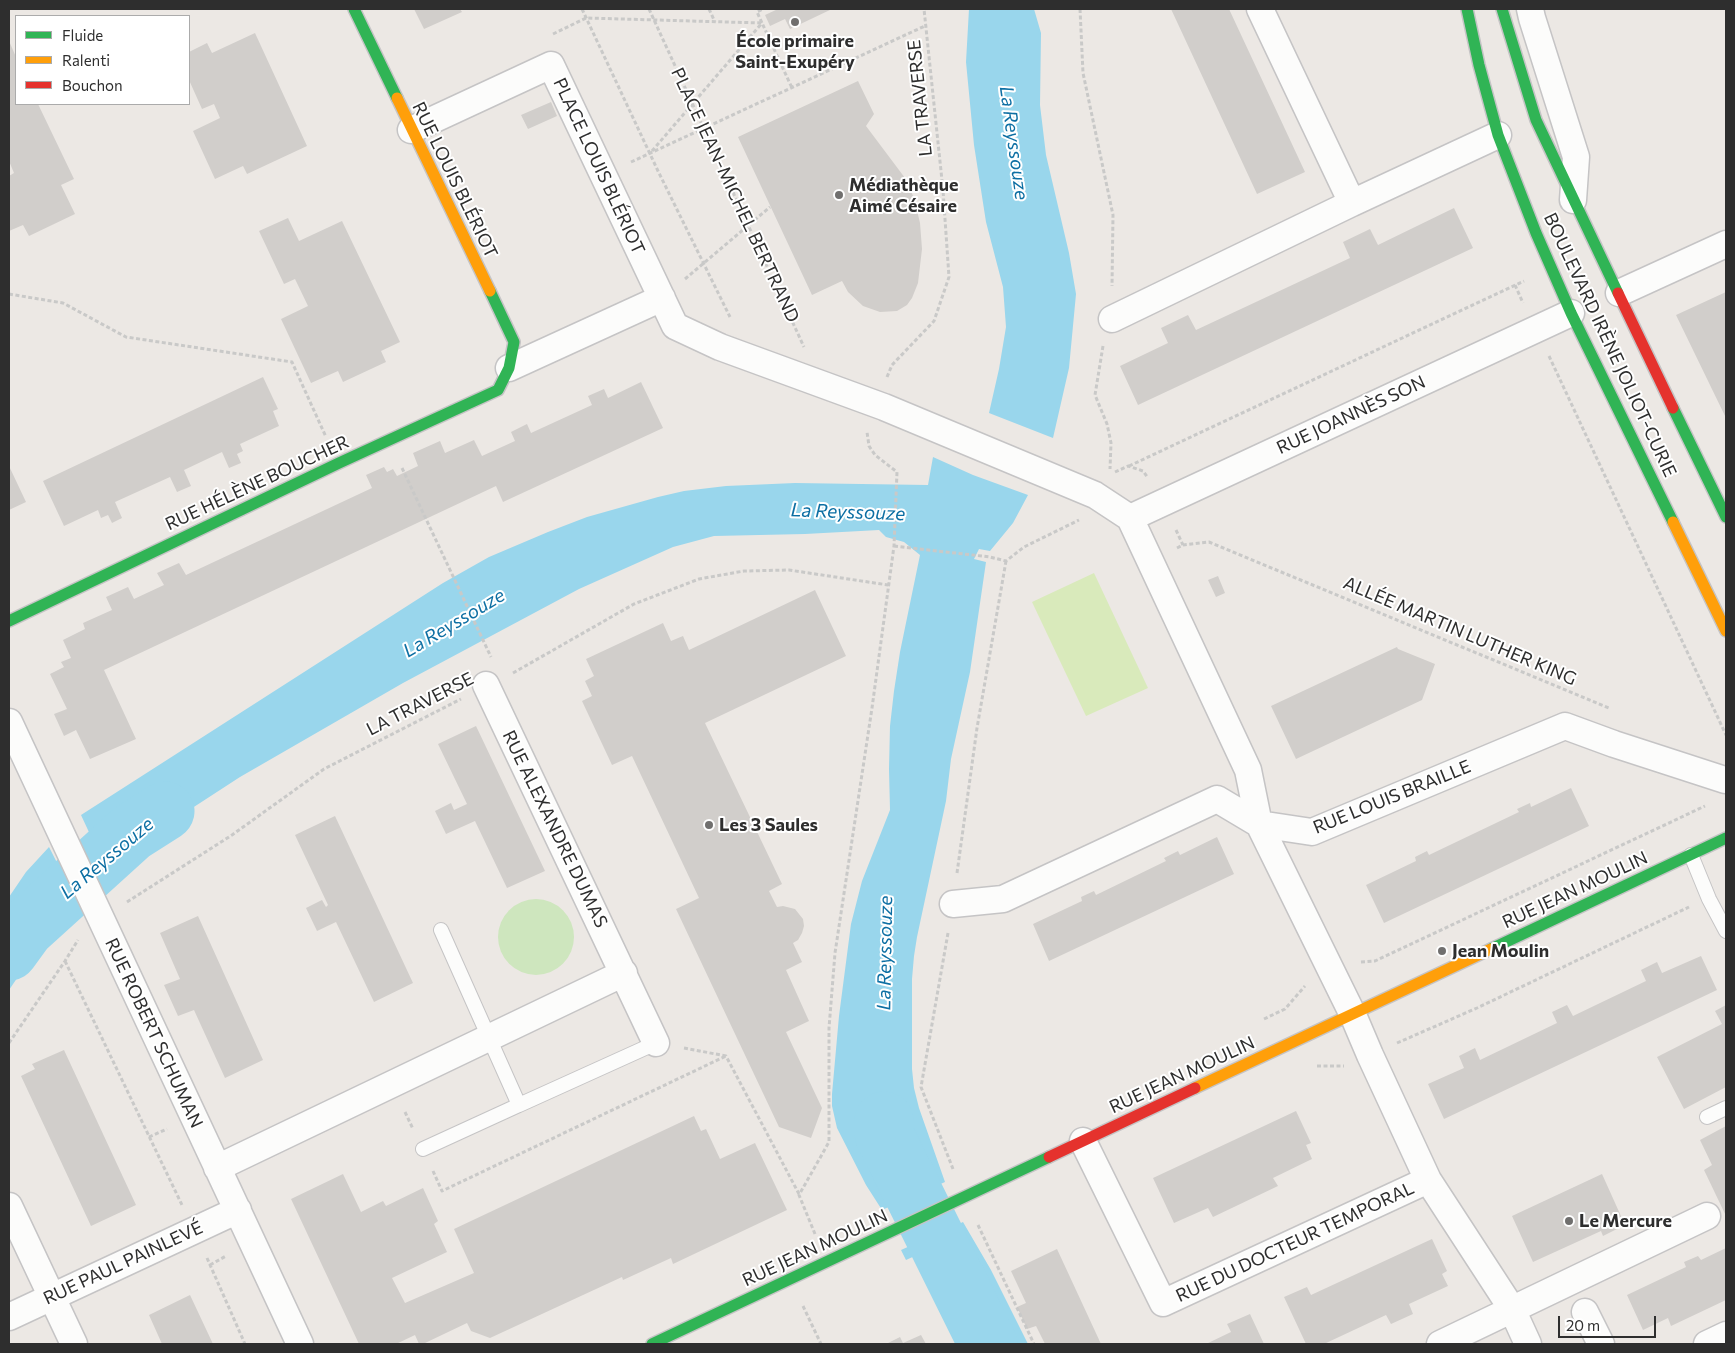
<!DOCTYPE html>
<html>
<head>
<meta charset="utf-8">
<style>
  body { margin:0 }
  #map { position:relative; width:1735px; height:1353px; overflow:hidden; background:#ece8e4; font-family:Commissioner,sans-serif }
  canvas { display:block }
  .frame { position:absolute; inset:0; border:10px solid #2e2e2e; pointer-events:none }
  .legend { position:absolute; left:15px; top:15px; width:175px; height:90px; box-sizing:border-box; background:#fff; border:1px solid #ababab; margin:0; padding:6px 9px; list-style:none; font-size:15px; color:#2e2e2e }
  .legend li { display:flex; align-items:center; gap:10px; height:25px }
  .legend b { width:25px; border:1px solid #ababab }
  .scale { position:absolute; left:1558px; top:1316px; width:98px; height:22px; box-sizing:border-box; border:2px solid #2e2e2e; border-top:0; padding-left:6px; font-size:15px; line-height:18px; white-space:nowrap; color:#2e2e2e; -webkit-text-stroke:4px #fff; paint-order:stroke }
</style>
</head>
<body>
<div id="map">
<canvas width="1735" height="1353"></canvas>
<div class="frame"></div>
<ul class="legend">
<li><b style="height:6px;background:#30b455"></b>Fluide</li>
<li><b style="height:6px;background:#ff9f0a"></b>Ralenti</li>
<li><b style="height:6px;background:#e5322d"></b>Bouchon</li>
</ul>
<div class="scale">20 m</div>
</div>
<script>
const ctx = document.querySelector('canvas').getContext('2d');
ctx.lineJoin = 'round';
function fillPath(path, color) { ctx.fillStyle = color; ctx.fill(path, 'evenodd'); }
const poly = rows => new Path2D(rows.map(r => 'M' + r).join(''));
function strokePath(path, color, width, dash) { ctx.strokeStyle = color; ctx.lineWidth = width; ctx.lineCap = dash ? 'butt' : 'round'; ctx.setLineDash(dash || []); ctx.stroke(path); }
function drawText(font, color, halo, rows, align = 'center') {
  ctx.font = font + ' Commissioner,sans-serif'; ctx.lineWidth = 4; ctx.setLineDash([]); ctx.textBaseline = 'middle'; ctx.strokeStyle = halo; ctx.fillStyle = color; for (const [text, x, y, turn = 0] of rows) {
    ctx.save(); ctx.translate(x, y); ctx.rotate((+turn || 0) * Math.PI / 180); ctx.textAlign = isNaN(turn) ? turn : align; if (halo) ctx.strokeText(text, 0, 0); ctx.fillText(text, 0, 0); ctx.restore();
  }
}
fillPath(poly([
  '498 937a38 38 0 1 1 76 0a38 38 0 1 1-76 0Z'
]), '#cee6be');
fillPath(poly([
  [1094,573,1148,688,1086,716,1032,602]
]), '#d9eabb');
fillPath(poly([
  [969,9,1034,9,1041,33,1040,105,1046,155,1069,253,1076,294,1069,368,1053,438,989,413,999,369,1006,327,1003,287,986,222,974,145,966,62],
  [933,457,973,475,1028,495,1013,523,990,551,979,549,974,559,986,562,970,672,951,759,946,801,917,937,914,956,912,979,912,1069,914,1088,919,1108,945,1182,882,1210,866,1185,837,1128,832,1106,832,1094,839,1016,851,924,862,881,890,810,889,769,890,726,894,691,900,652,920,555,904,542,886,537,879,530,805,534,714,536,673,547,579,589,403,683,240,777,160,829,107,871,81,815,443,583,489,557,548,532,587,517,658,497,684,491,726,486,795,483,928,485],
  [49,847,77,902,58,918,9,990,9,897,26,872],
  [963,1222,991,1270,1028,1344,963,1344,917,1255,906,1260,901,1250]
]), '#99d6ec');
strokePath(poly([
  [9,951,25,929,132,832,165,811],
  [884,1121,884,1134,988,1344]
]), '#99d6ec', 59);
fillPath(poly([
  [414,9,460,9,462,12,424,29],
  [778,9,832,9,790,29,785,19,770,26,765,15],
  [1171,9,1229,9,1305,172,1257,194],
  [255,33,307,146,247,174,243,166,215,179,193,131,220,118,214,104,202,109,189,80,189,52,207,43,212,53],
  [9,41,16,57,16,104,38,104,74,179,61,185,75,214,29,236,23,225,9,231,9,176,14,173,9,161],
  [858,81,874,114,866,126,905,178,914,198,920,223,922,249,918,283,912,298,907,305,897,311,880,312,863,306,848,292,842,281,812,295,738,137],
  [551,102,557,116,528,129,521,115],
  [1454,208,1473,248,1138,405,1120,366,1168,343,1161,328,1188,315,1196,330,1350,258,1343,242,1370,229,1378,245],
  [288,218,299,241,342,221,400,342,381,351,386,362,343,382,338,371,311,383,281,319,308,306,295,279,284,284,259,231],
  [1726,292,1726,418,1676,315],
  [263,377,278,409,273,411,279,426,240,444,243,451,237,454,241,463,229,468,222,452,184,470,191,486,177,492,170,477,115,502,122,518,112,523,108,515,101,518,98,510,64,526,43,481],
  [641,382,663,428,503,502,496,486,104,670,136,739,90,759,76,730,64,736,54,714,67,709,50,674,64,667,61,662,71,658,63,640,85,629,83,623,112,610,106,597,128,587,134,599,164,585,157,573,179,563,186,575,372,488,366,475,384,467,387,472,393,469,397,476,418,466,413,453,440,441,445,453,474,440,482,456,515,441,511,432,527,424,531,433,592,405,588,396,604,389,608,398],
  [9,466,26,502,9,510],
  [1218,576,1225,593,1216,597,1208,580],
  [815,590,846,656,705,723,782,884,769,891,777,907,783,906,795,909,803,919,804,926,802,933,798,940,793,943,802,962,786,970,809,1021,786,1032,822,1108,811,1138,779,1127,676,909,699,898,632,756,612,765,582,701,592,696,585,681,594,676,586,659,663,623,671,641,683,636,689,650],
  [1397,647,1398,649,1435,664,1422,700,1296,759,1271,706],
  [476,726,545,871,507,888,475,821,446,834,435,811,451,803,454,810,467,804,438,744],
  [1571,788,1589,826,1384,923,1366,885,1416,861,1415,857,1427,851,1429,855,1519,812,1517,809,1530,803,1531,807],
  [335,816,413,983,374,1002,336,922,317,931,306,908,322,900,326,907,328,905,295,835],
  [1217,837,1234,874,1049,961,1033,924,1082,901,1081,897,1094,891,1096,895,1166,861,1164,858,1178,851,1180,855],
  [198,916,263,1060,225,1078,194,1010,178,1016,164,985,180,979,160,933],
  [1701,956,1717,990,1444,1119,1428,1084,1464,1068,1459,1056,1475,1048,1480,1060,1557,1023,1552,1012,1567,1005,1573,1016,1646,981,1641,970,1657,962,1662,973],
  [1726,1005,1726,1087,1684,1109,1657,1057,1722,1024,1715,1011],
  [64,1050,136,1205,91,1226,21,1076,35,1069,32,1064],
  [1296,1111,1311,1143,1306,1145,1312,1159,1273,1178,1278,1186,1213,1217,1208,1208,1174,1223,1153,1178],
  [694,1116,701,1131,706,1129,720,1159,755,1143,787,1210,673,1264,671,1258,623,1280,622,1277,490,1338,471,1331,467,1323,423,1344,419,1344,415,1335,396,1344,359,1344,291,1199,343,1174,361,1212,383,1201,386,1206,423,1188,438,1221,434,1224,447,1252,392,1278,405,1303,474,1273,454,1229],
  [1726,1126,1726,1216,1704,1170,1712,1165,1700,1140],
  [1602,1174,1625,1225,1603,1236,1601,1231,1533,1262,1512,1216],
  [1432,1239,1447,1271,1442,1274,1448,1286,1409,1304,1413,1314,1391,1324,1386,1315,1324,1344,1306,1344,1284,1297,1307,1287,1311,1295],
  [1726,1248,1726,1300,1671,1326,1668,1318,1643,1330,1627,1295,1686,1267,1684,1262,1698,1256,1701,1260],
  [1057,1249,1101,1344,1045,1344,1036,1326,1027,1329,1017,1307,1026,1303,1011,1271],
  [190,1295,213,1344,162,1344,149,1315],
  [1250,1314,1264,1344,1206,1344,1231,1332,1227,1324],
  [921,1335,926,1344,886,1344,900,1337,903,1343]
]), '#d1cecb');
const lane = poly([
  [1691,855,1709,899,1726,931],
  [441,930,519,1105,656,1043],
  [1707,1117,1726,1108],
  [423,1149,519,1105]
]);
const street = poly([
  [1260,9,1352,203,1498,135],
  [1530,9,1532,18,1576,157,1573,200],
  [411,130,551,65,675,326,720,347,884,407,1095,495,1130,518],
  [1619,293,1726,244],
  [1112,319,1352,203],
  [509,368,662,298],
  [1130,518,1248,770,1259,824,1353,1015,1370,1055,1428,1180,1512,1309,1528,1344],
  [1130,518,1571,313],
  [486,685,656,1043],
  [9,722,300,1344],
  [953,904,1003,899,1217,799,1259,824,1312,832,1565,726,1614,744,1725,780],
  [1083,1141,1163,1303,1428,1180],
  [217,1168,624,973],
  [9,1206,74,1344],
  [1585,1312,1601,1344],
  [9,1317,238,1210],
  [1440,1344,1707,1216],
  [1707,1344,1726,1335]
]);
const fast = poly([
  [354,9,397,98],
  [1467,9,1479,65,1498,135,1536,233,1571,313,1673,522],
  [1502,9,1536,120,1618,293],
  [1673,408,1726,517],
  [9,621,339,463,498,390,509,368,514,342,490,291],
  [1491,949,1726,838],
  [652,1344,1049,1157]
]);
const slow = poly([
  [397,98,490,291],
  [1673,522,1726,631],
  [1195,1088,1491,949]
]);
const jam = poly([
  [1618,293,1673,408],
  [1049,1157,1195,1088]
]);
strokePath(lane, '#c5c4c5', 16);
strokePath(street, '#c5c4c5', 29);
strokePath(fast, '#c5c4c5', 14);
strokePath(slow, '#c5c4c5', 14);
strokePath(jam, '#c5c4c5', 14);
strokePath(poly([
  [582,9,658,171,730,317],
  [649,9,804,347],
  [709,9,715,22],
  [1080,9,1083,73,1113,215,1112,286],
  [553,34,586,18,762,23,792,88],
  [652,151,762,23,757,12,763,9],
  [631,162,927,25],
  [685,279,770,207],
  [1515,285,1523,303],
  [9,294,63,303,126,337,292,362,326,437],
  [1103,346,1095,395,1107,424,1111,443,1110,469],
  [1549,356,1726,735],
  [887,377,892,365,934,321,949,277,943,190,924,9],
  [1129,466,1524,281],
  [402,468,491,657],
  [1115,472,1128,466,1143,471,1148,478],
  [1176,530,1183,545],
  [894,546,990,557,1006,561,1024,547,1079,520],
  [1177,548,1183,545,1209,542,1609,708],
  [513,673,634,604,699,579,744,571,789,570,888,585],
  [957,873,977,728,1006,561],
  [127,902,232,835,324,769,461,699],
  [948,933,921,1087,953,1169],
  [65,961,182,1205],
  [1361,962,1375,961,1705,806],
  [1264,1019,1285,1009,1305,986],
  [9,1043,65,961,78,940],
  [1397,1043,1477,1008,1689,907],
  [684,1048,726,1056,799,1194],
  [1317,1066,1344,1066],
  [405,1112,413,1129],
  [149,1137,167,1129],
  [433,1171,442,1191,726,1056],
  [978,1225,1034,1344],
  [815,1234,799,1195,829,1142,829,1028,835,953,872,708,894,546,897,472,875,455,869,446,867,432],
  [207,1258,245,1344],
  [210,1265,226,1256],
  [803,1306,821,1344]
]), '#c9c9c8', 3, [4, 2.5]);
strokePath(lane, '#fcfcfb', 14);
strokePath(street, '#fcfcfb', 26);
strokePath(fast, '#30b455', 11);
strokePath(slow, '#ff9f0a', 11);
strokePath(jam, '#e5322d', 11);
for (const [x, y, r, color] of [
  [795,22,5,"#706f6e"],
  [839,195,5,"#706f6e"],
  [709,825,5,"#706f6e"],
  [1442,951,5,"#706f6e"],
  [1569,1221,5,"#706f6e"]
]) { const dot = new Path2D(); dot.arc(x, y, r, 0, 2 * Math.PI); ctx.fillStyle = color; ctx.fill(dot); strokePath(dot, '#fff', 2); }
drawText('bold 18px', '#2e2e2e', '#fff', [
  ["École primaire",795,41,"center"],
  ["Saint-Exupéry",795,62,"center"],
  ["Médiathèque",849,185],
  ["Aimé Césaire",849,206],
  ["Les 3 Saules",719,825],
  ["Jean Moulin",1452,951],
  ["Le Mercure",1579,1221]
], 'left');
drawText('18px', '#2e2e2e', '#fff', [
  ["LA TRAVERSE",920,98,-96],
  ["PLACE LOUIS BLÉRIOT",599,166,65],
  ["RUE LOUIS BLÉRIOT",455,180,64],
  ["PLACE JEAN-MICHEL BERTRAND",735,195,65],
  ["BOULEVARD IRÈNE JOLIOT-CURIE",1610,345,65],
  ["RUE JOANNÈS SON",1351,415,-25],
  ["RUE HÉLÈNE BOUCHER",257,483,-25],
  ["ALLÉE MARTIN LUTHER KING",1460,631,23],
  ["LA TRAVERSE",420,704,-27],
  ["RUE LOUIS BRAILLE",1392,797,-22],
  ["RUE ALEXANDRE DUMAS",555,829,64],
  ["RUE JEAN MOULIN",1575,890,-25],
  ["RUE ROBERT SCHUMAN",154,1033,65],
  ["RUE JEAN MOULIN",1182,1075,-25],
  ["RUE DU DOCTEUR TEMPORAL",1295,1242,-25],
  ["RUE JEAN MOULIN",815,1248,-25],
  ["RUE PAUL PAINLEVÉ",123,1263,-25]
]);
drawText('italic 19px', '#0d6fa3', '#fff', [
  ["La Reyssouze",1014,143,82],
  ["La Reyssouze",848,512,2],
  ["La Reyssouze",454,623,-31],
  ["La Reyssouze",107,858,-40],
  ["La Reyssouze",885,953,-89]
]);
</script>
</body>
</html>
